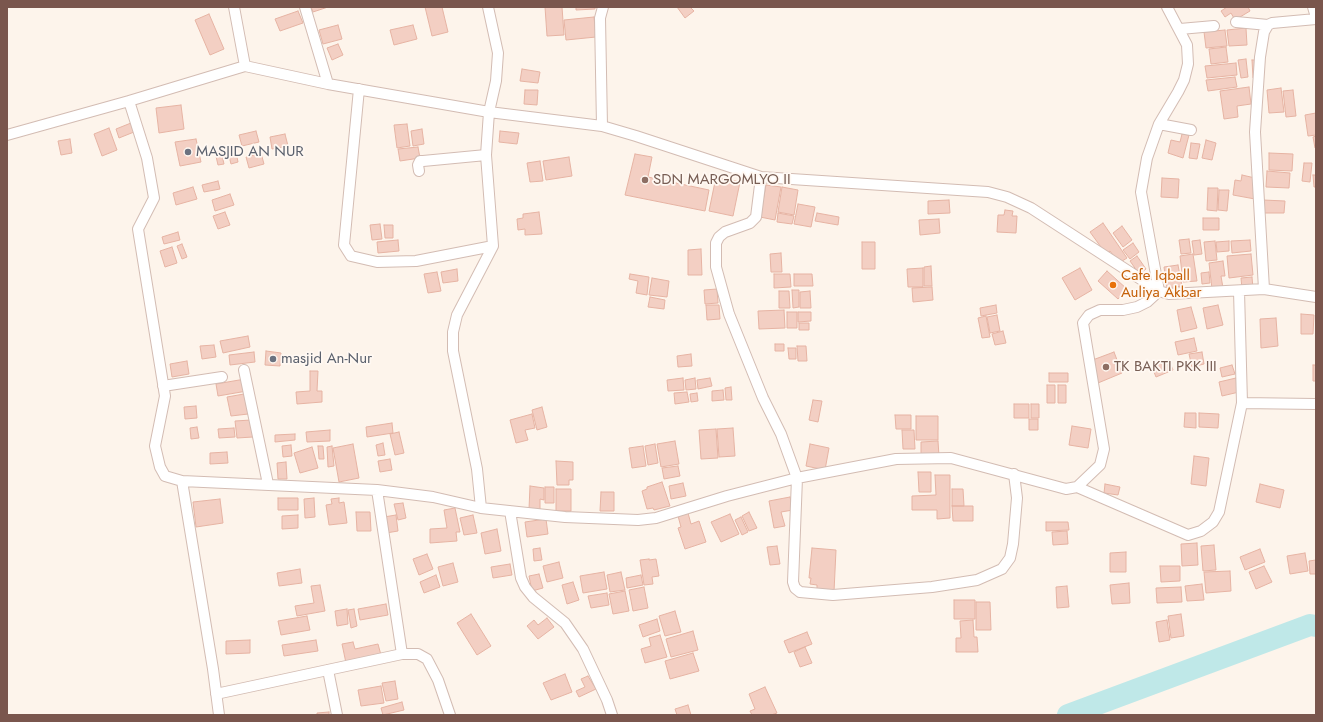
<!DOCTYPE html>
<html>
<head>
<meta charset="utf-8">
<style>
  body { margin:0 }
  #map { position:relative; width:1323px; height:722px; overflow:hidden; background:#fdf4eb; font-family:Jost,sans-serif }
  canvas { display:block }
  .frame { position:absolute; inset:0; border:8px solid #7a564d; pointer-events:none }
</style>
</head>
<body>
<div id="map">
<canvas width="1323" height="722"></canvas>
<div class="frame"></div>
</div>
<script>
const ctx = document.querySelector('canvas').getContext('2d');
ctx.lineJoin = 'round';
const poly = rows => new Path2D(rows.map(r => 'M' + r).join(''));
function strokePath(path, color, width, dash) { ctx.strokeStyle = color; ctx.lineWidth = width; ctx.lineCap = dash ? 'butt' : 'round'; ctx.setLineDash(dash || []); ctx.stroke(path); }
function fillPath(path, color) { ctx.fillStyle = color; ctx.fill(path, 'evenodd'); }
function drawText(font, color, halo, rows, align = 'center') {
  ctx.font = font + ' Jost,sans-serif'; ctx.lineWidth = 3.5; ctx.setLineDash([]); ctx.textBaseline = 'middle'; ctx.strokeStyle = halo; ctx.fillStyle = color; for (const [text, x, y, turn = 0] of rows) {
    ctx.save(); ctx.translate(x, y); ctx.rotate((+turn || 0) * Math.PI / 180); ctx.textAlign = isNaN(turn) ? turn : align; if (halo) ctx.strokeText(text, 0, 0); ctx.fillText(text, 0, 0); ctx.restore();
  }
}
strokePath(poly([
  [1068,715,1310,625,1316,626]
]), '#bfe8e8', 22);
const building = poly([
  [311,7,328,7,313,12,311,7],
  [425,7,442,7,448,32,432,36,425,7],
  [545,7,562,7,564,35,547,36,545,7],
  [576,7,595,7,595,9,576,10,576,7],
  [677,7,690,7,694,11,685,18,677,7],
  [1227,7,1248,7,1250,11,1235,20,1231,13,1225,17,1221,11,1227,7],
  [298,11,303,23,280,31,275,19,298,11],
  [209,14,224,49,210,55,195,20,209,14],
  [594,17,596,37,566,40,564,20,594,17],
  [338,25,342,39,323,44,319,30,338,25],
  [413,25,417,39,394,45,390,30,413,25],
  [1246,28,1247,45,1229,46,1227,30,1246,28],
  [1225,30,1227,46,1206,48,1204,32,1225,30],
  [338,44,343,55,332,60,327,48,338,44],
  [1226,47,1228,62,1211,64,1209,49,1226,47],
  [1246,59,1248,77,1241,78,1238,60,1246,59],
  [1252,60,1256,60,1257,78,1253,78,1252,60],
  [1236,63,1237,75,1207,78,1205,66,1236,63],
  [522,69,540,72,538,83,520,81,522,69],
  [1235,77,1237,87,1208,91,1206,80,1235,77],
  [1249,87,1251,104,1237,106,1238,117,1224,119,1220,91,1249,87],
  [1281,88,1284,112,1269,113,1267,90,1281,88],
  [525,90,538,90,537,105,524,104,525,90],
  [1293,90,1296,116,1286,117,1283,91,1293,90],
  [181,105,184,129,159,133,156,108,181,105],
  [1316,113,1316,135,1308,136,1305,115,1316,113],
  [131,123,134,132,119,138,116,129,131,123],
  [407,124,410,146,397,148,394,125,407,124],
  [109,128,117,150,102,156,94,134,109,128],
  [422,129,424,144,413,146,411,131,422,129],
  [256,131,259,142,242,146,239,135,256,131],
  [500,131,519,133,517,144,499,142,500,131],
  [285,134,288,146,272,149,270,137,285,134],
  [1182,134,1189,135,1183,158,1168,153,1171,140,1180,142,1182,134],
  [1316,136,1316,148,1315,148,1313,137,1316,136],
  [70,139,72,153,61,155,58,141,70,139],
  [196,139,201,162,180,166,175,142,196,139],
  [1206,140,1216,143,1212,160,1202,158,1206,140],
  [1191,143,1200,144,1197,159,1189,158,1191,143],
  [235,147,238,162,231,164,227,148,235,147],
  [418,147,420,158,400,161,398,149,418,147],
  [221,151,224,164,218,165,215,152,221,151],
  [261,153,264,164,249,168,246,157,261,153],
  [1269,153,1293,154,1292,171,1269,170,1269,153],
  [635,154,652,157,648,177,709,190,705,211,625,195,635,154],
  [569,157,572,176,546,180,543,161,569,157],
  [540,161,543,181,530,182,527,163,540,161],
  [1304,163,1312,163,1310,182,1302,181,1304,163],
  [1267,171,1290,173,1289,188,1266,187,1267,171],
  [1242,175,1255,178,1255,199,1233,195,1235,180,1241,181,1242,175],
  [1313,175,1316,175,1316,187,1314,187,1313,175],
  [716,177,740,182,733,216,709,211,716,177],
  [1162,178,1179,179,1178,198,1161,197,1162,178],
  [218,181,220,189,204,192,202,185,218,181],
  [766,185,781,187,775,220,760,217,766,185],
  [193,187,197,199,176,205,173,193,193,187],
  [782,187,798,190,794,215,778,212,782,187],
  [1208,188,1218,188,1217,211,1207,210,1208,188],
  [1219,190,1229,190,1227,211,1218,210,1219,190],
  [230,194,234,205,215,211,212,200,230,194],
  [949,200,950,213,928,214,928,201,949,200],
  [1263,200,1285,201,1284,213,1263,213,1263,200],
  [798,204,815,207,811,227,794,224,798,204],
  [1005,210,1013,211,1012,216,1017,216,1016,233,997,232,998,215,1004,215,1005,210],
  [225,212,230,225,218,229,213,216,225,212],
  [539,212,542,234,525,235,525,229,518,230,517,219,523,218,523,214,539,212],
  [778,213,794,216,792,224,777,222,778,213],
  [817,213,839,217,838,225,815,221,817,213],
  [1203,218,1219,218,1219,230,1203,230,1203,218],
  [939,219,940,233,920,235,919,220,939,219],
  [1103,223,1127,258,1119,263,1110,251,1106,254,1090,232,1103,223],
  [380,224,382,239,372,240,370,225,380,224],
  [384,225,393,225,393,238,385,238,384,225],
  [1122,226,1132,240,1123,247,1113,233,1122,226],
  [178,232,180,240,164,244,162,237,178,232],
  [1189,239,1191,253,1181,254,1179,240,1189,239],
  [398,240,399,251,378,253,377,242,398,240],
  [1200,240,1202,254,1194,255,1192,241,1200,240],
  [1250,240,1251,251,1232,253,1231,241,1250,240],
  [1215,241,1217,260,1206,261,1204,242,1215,241],
  [1229,241,1229,251,1217,252,1216,242,1229,241],
  [862,242,875,242,875,269,862,269,862,242],
  [1133,243,1139,252,1130,259,1123,250,1133,243],
  [182,244,187,257,182,259,177,246,182,244],
  [172,247,177,263,165,267,160,251,172,247],
  [701,249,702,275,688,275,688,250,701,249],
  [781,253,782,272,771,272,770,254,781,253],
  [1193,254,1197,281,1183,282,1180,256,1193,254],
  [1251,254,1253,275,1229,278,1227,256,1251,254],
  [1137,256,1146,269,1139,274,1130,261,1137,256],
  [1223,261,1225,276,1221,276,1223,288,1212,289,1209,263,1223,261],
  [1178,265,1182,286,1167,288,1164,267,1178,265],
  [931,266,932,286,924,286,924,267,931,266],
  [923,268,923,287,908,287,907,269,923,268],
  [1080,268,1092,290,1075,300,1062,278,1080,268],
  [457,269,458,281,443,283,441,272,457,269],
  [1107,271,1127,289,1118,299,1098,281,1107,271],
  [437,272,441,291,428,293,424,274,437,272],
  [1209,272,1210,283,1202,284,1201,273,1209,272],
  [630,274,649,277,647,295,636,293,638,281,629,279,630,274],
  [774,274,790,274,791,287,774,288,774,274],
  [794,274,812,274,813,286,794,286,794,274],
  [1252,277,1253,288,1242,289,1241,278,1252,277],
  [652,278,669,281,667,297,649,295,652,278],
  [932,287,933,300,913,302,912,288,932,287],
  [717,289,718,303,705,304,704,290,717,289],
  [792,290,799,290,799,307,793,308,792,290],
  [779,291,789,291,790,308,779,308,779,291],
  [810,291,811,308,800,308,800,292,810,291],
  [650,297,665,300,664,309,648,307,650,297],
  [706,305,719,305,720,319,707,320,706,305],
  [996,305,997,313,981,316,980,308,996,305],
  [1218,305,1223,325,1207,329,1203,308,1218,305],
  [1191,307,1197,328,1181,332,1177,310,1191,307],
  [784,310,785,328,759,329,758,311,784,310],
  [787,312,797,312,797,328,787,328,787,312],
  [798,312,811,312,811,321,798,322,798,312],
  [1301,314,1314,315,1313,334,1301,334,1301,314],
  [997,315,1000,331,990,333,987,317,997,315],
  [986,316,990,337,982,338,978,318,986,316],
  [1276,318,1278,346,1261,348,1260,319,1276,318],
  [799,323,809,323,809,330,799,330,799,323],
  [1003,331,1006,343,995,345,992,334,1003,331],
  [248,336,250,347,223,353,220,341,248,336],
  [1194,338,1197,351,1178,355,1175,342,1194,338],
  [775,344,784,344,784,351,775,351,775,344],
  [214,345,216,357,202,359,200,346,214,345],
  [797,346,806,346,807,361,798,361,797,346],
  [788,348,796,348,796,359,789,359,788,348],
  [266,351,281,353,280,366,265,365,266,351],
  [254,352,255,362,230,365,229,355,254,352],
  [1114,352,1122,373,1098,383,1090,361,1114,352],
  [1202,352,1204,364,1192,367,1189,354,1202,352],
  [691,354,692,366,678,367,677,356,691,354],
  [1169,360,1173,370,1156,377,1152,367,1169,360],
  [187,361,189,374,172,377,170,364,187,361],
  [1232,365,1235,374,1222,377,1220,368,1232,365],
  [1313,365,1316,365,1316,381,1313,381,1313,365],
  [310,371,318,371,317,391,322,391,322,402,297,404,296,392,310,391,310,371],
  [1049,373,1068,373,1068,382,1049,382,1049,373],
  [683,378,684,390,668,391,667,380,683,378],
  [695,378,696,389,686,390,685,380,695,378],
  [710,378,712,386,698,389,697,380,710,378],
  [1236,378,1239,392,1222,396,1219,382,1236,378],
  [245,379,247,391,218,396,216,384,245,379],
  [1047,385,1055,385,1055,403,1047,403,1047,385],
  [1058,385,1066,385,1066,403,1058,403,1058,385],
  [731,387,732,400,726,400,725,388,731,387],
  [723,390,724,400,712,401,712,391,723,390],
  [687,392,689,402,675,404,674,393,687,392],
  [697,393,698,401,691,402,690,394,697,393],
  [244,394,248,414,231,416,227,397,244,394],
  [813,400,822,401,818,422,809,420,813,400],
  [1014,404,1029,404,1029,418,1014,418,1014,404],
  [1031,404,1039,404,1039,418,1031,418,1031,404],
  [196,406,197,418,185,419,184,407,196,406],
  [542,407,547,427,537,430,532,410,542,407],
  [1185,413,1196,413,1196,428,1184,427,1185,413],
  [1199,413,1219,414,1218,428,1199,427,1199,413],
  [532,414,535,428,525,430,528,440,516,443,510,420,532,414],
  [895,415,911,415,911,429,896,429,895,415],
  [916,416,938,416,938,440,916,440,916,416],
  [1029,419,1038,419,1038,430,1029,430,1029,419],
  [251,420,253,437,237,438,235,421,251,420],
  [392,423,393,433,367,437,366,427,392,423],
  [1072,426,1091,429,1088,448,1069,445,1072,426],
  [197,427,199,438,191,439,190,428,197,427],
  [234,428,235,437,219,438,218,429,234,428],
  [733,428,735,456,719,457,717,429,733,428],
  [716,429,718,458,701,459,699,430,716,429],
  [330,430,330,441,307,442,306,432,330,430],
  [902,430,914,430,915,449,903,449,902,430],
  [399,432,404,453,395,455,390,434,399,432],
  [295,434,295,440,275,442,275,435,295,434],
  [675,441,679,464,661,467,657,444,675,441],
  [938,441,939,456,921,456,921,442,938,441],
  [383,443,385,455,378,456,376,445,383,443],
  [353,444,359,478,339,482,333,448,353,444],
  [655,444,658,463,648,465,645,446,655,444],
  [810,444,829,448,825,470,806,466,810,444],
  [291,445,292,456,283,457,282,446,291,445],
  [318,446,323,446,324,459,319,459,318,446],
  [332,446,334,466,328,467,327,447,332,446],
  [643,446,646,466,632,468,629,448,643,446],
  [312,447,318,468,300,473,294,453,312,447],
  [227,452,228,463,210,464,210,453,227,452],
  [1194,456,1209,458,1206,486,1191,484,1194,456],
  [390,459,392,470,380,472,378,461,390,459],
  [556,461,573,462,573,480,569,480,569,485,557,485,556,461],
  [286,462,287,479,278,479,277,463,286,462],
  [678,466,680,476,664,479,662,468,678,466],
  [918,472,931,472,931,492,919,492,918,472],
  [935,475,950,475,950,518,937,519,937,510,912,510,912,496,936,495,935,475],
  [662,482,670,506,654,510,653,508,647,509,642,491,647,489,647,487,662,482],
  [683,483,686,496,671,499,669,486,683,483],
  [1105,484,1120,487,1118,495,1104,493,1105,484],
  [1260,484,1284,490,1280,508,1256,502,1260,484],
  [530,486,544,488,544,500,540,499,540,510,529,509,530,486],
  [545,487,554,487,554,503,545,503,545,487],
  [556,489,571,489,571,511,556,511,556,489],
  [952,489,963,489,964,506,952,506,952,489],
  [601,492,614,492,614,511,600,511,601,492],
  [790,497,793,510,781,512,785,526,774,528,769,501,790,497],
  [278,498,298,498,298,510,278,510,278,498],
  [314,498,315,517,305,518,304,499,314,498],
  [339,498,339,503,344,502,347,523,329,525,326,505,332,504,331,499,339,498],
  [220,499,223,523,196,527,193,502,220,499],
  [403,503,406,518,398,520,394,504,403,503],
  [952,506,973,506,973,521,953,521,952,506],
  [455,508,460,532,456,532,457,541,430,543,430,529,447,528,444,510,455,508],
  [356,512,370,512,371,531,357,531,356,512],
  [749,512,757,528,749,531,742,516,749,512],
  [688,513,691,524,699,521,706,542,685,549,678,528,681,527,678,516,688,513],
  [730,514,739,534,721,542,711,522,730,514],
  [298,515,298,528,282,529,282,516,298,515],
  [396,515,398,531,386,533,384,517,396,515],
  [473,515,477,533,464,535,460,518,473,515],
  [741,517,748,532,742,535,735,520,741,517],
  [546,519,548,534,527,537,525,522,546,519],
  [1046,522,1068,522,1069,530,1046,531,1046,522],
  [497,529,501,551,485,554,481,533,497,529],
  [1067,531,1068,544,1053,545,1052,532,1067,531],
  [1197,543,1198,565,1182,566,1181,544,1197,543],
  [1214,545,1216,570,1203,571,1201,546,1214,545],
  [777,546,780,564,770,565,767,547,777,546],
  [540,548,542,560,534,561,533,549,540,548],
  [812,548,836,550,834,592,817,591,817,585,810,584,811,578,809,578,812,548],
  [1260,549,1265,562,1245,570,1240,557,1260,549],
  [1126,552,1126,572,1110,572,1110,553,1126,552],
  [1305,553,1308,571,1290,574,1287,556,1305,553],
  [427,554,433,569,419,575,413,559,427,554],
  [649,559,649,560,656,559,659,576,652,577,653,584,644,585,640,560,649,559],
  [1316,560,1316,574,1310,574,1309,561,1316,560],
  [559,562,563,578,547,582,543,566,559,562],
  [453,563,458,582,443,586,438,567,453,563],
  [510,564,512,575,493,578,491,567,510,564],
  [1160,566,1180,566,1180,581,1161,582,1160,566],
  [1264,566,1272,582,1256,589,1249,572,1264,566],
  [300,569,302,583,279,586,277,573,300,569],
  [1230,571,1231,591,1206,593,1204,572,1230,571],
  [604,572,607,589,583,593,580,576,604,572],
  [621,572,625,590,610,592,607,575,621,572],
  [539,574,543,588,532,591,529,576,539,574],
  [436,575,440,587,424,593,420,582,436,575],
  [641,575,643,585,627,588,626,578,641,575],
  [573,582,579,600,567,604,562,585,573,582],
  [1129,583,1130,603,1112,604,1110,585,1129,583],
  [1202,584,1204,600,1187,601,1185,586,1202,584],
  [320,585,325,611,297,616,295,606,314,603,311,586,320,585],
  [1067,586,1069,607,1057,608,1056,587,1067,586],
  [644,587,648,608,633,611,629,590,644,587],
  [1181,587,1182,602,1157,603,1156,588,1181,587],
  [625,591,629,611,613,614,609,594,625,591],
  [607,593,609,605,591,608,588,596,607,593],
  [954,600,975,600,975,619,954,619,954,600],
  [976,602,990,602,991,630,976,630,976,602],
  [386,604,388,615,360,620,358,609,386,604],
  [347,609,348,624,337,626,335,611,347,609],
  [354,609,357,626,351,628,348,610,354,609],
  [675,611,681,632,665,636,659,616,675,611],
  [471,614,491,646,477,655,457,623,471,614],
  [1181,614,1184,636,1171,638,1168,616,1181,614],
  [307,616,310,630,281,635,278,621,307,616],
  [547,618,554,627,538,639,527,626,534,620,538,625,547,618],
  [657,619,660,631,643,637,639,625,657,619],
  [973,620,974,637,977,637,978,652,956,652,956,638,961,638,960,621,973,620],
  [1167,620,1170,640,1159,642,1156,622,1167,620],
  [693,631,698,650,671,657,666,639,693,631],
  [807,632,812,644,789,653,784,641,807,632],
  [660,635,667,657,645,663,641,649,651,646,649,638,660,635],
  [250,640,250,653,226,654,226,641,250,640],
  [316,640,318,651,284,656,282,645,316,640],
  [353,642,355,649,378,644,381,655,346,663,342,644,353,642],
  [805,647,812,663,800,667,794,652,805,647],
  [693,653,699,671,670,679,665,661,693,653],
  [565,674,572,692,551,700,543,683,565,674],
  [588,676,596,689,579,697,576,691,585,687,581,679,588,676],
  [395,681,398,699,386,701,382,683,395,681],
  [381,686,384,703,361,706,358,690,381,686],
  [765,687,777,713,771,715,752,715,750,711,755,709,749,694,765,687],
  [402,702,404,710,383,715,381,708,402,702],
  [688,705,691,715,677,715,675,709,688,705],
  [329,712,329,715,317,715,317,713,329,712]
]);
fillPath(building, '#f3cfc3');
strokePath(building, '#e6b3a3', 1);
const street = poly([
  [234,7,245,66,328,84,489,112,602,126,636,136,761,177,988,192,1007,197,1031,208,1159,291,1169,294,1264,289,1316,297],
  [305,7,328,84],
  [1313,7,1316,17],
  [1236,22,1268,25],
  [1180,29,1214,26],
  [359,89,344,245,351,256,377,262,416,261,493,246],
  [129,101,245,66],
  [1159,124,1191,130],
  [602,126,600,18,603,7],
  [7,135,129,101,147,158,154,198,138,229,165,396,155,446,160,467,165,476,182,481,213,669,219,715],
  [419,171,418,165,420,161,423,161,486,155],
  [761,177,756,217,750,223,725,232,719,237,716,243,716,267,729,314,763,398,781,434,797,478,793,582,795,588,800,592,833,595,932,587,977,580,1002,569,1010,558,1013,544,1017,498,1014,474],
  [1264,289,1255,132,1260,57,1264,32,1268,25,1272,23,1316,19],
  [244,370,268,484],
  [163,386,222,377],
  [1242,403,1315,404],
  [182,481,377,490,433,497,481,508,565,517,638,520,656,518,727,496,797,478,896,459,951,458,1066,489,1077,487,1100,465,1104,449,1083,323,1089,315,1100,310,1123,310,1137,307,1147,302,1159,291,1141,192,1147,158,1159,124,1178,92,1184,80,1188,64,1187,45,1167,7],
  [1077,487,1188,535,1201,531,1213,522,1219,512,1242,403,1239,291],
  [377,490,402,654],
  [481,508,477,469,453,351,453,332,457,315,493,246,486,155,489,112,496,81,498,53,488,7],
  [510,511,521,578,525,587,533,597,565,623,583,649,607,700,612,715],
  [328,670,337,715],
  [216,694,402,654,418,654,427,659,438,680,450,715]
]);
strokePath(street, '#d3bcb3', 12);
strokePath(street, '#fff', 10);
for (const [x, y, r, color] of [
  [188,152,4,"#6b7280"],
  [645,180,4,"#8d6e63"],
  [1113,285,4,"#e8710a"],
  [273,359,4,"#6b7280"],
  [1106,367,4,"#8d6e63"]
]) { const dot = new Path2D(); dot.arc(x, y, r, 0, 2 * Math.PI); ctx.fillStyle = color; ctx.fill(dot); strokePath(dot, '#fff8f2', 1.5); }
drawText('15px', '#5b616d', '#fff8f2', [
  ["MASJID AN NUR",196,152],
  ["masjid An-Nur",281,359]
], 'left');
drawText('15px', '#785e54', '#fff8f2', [
  ["SDN MARGOMLYO II",653,180],
  ["TK BAKTI PKK III",1114,367]
], 'left');
drawText('15px', '#c56008', '#fff8f2', [
  ["Cafe Iqball",1121,276],
  ["Auliya Akbar",1121,293]
], 'left');
</script>
</body>
</html>
